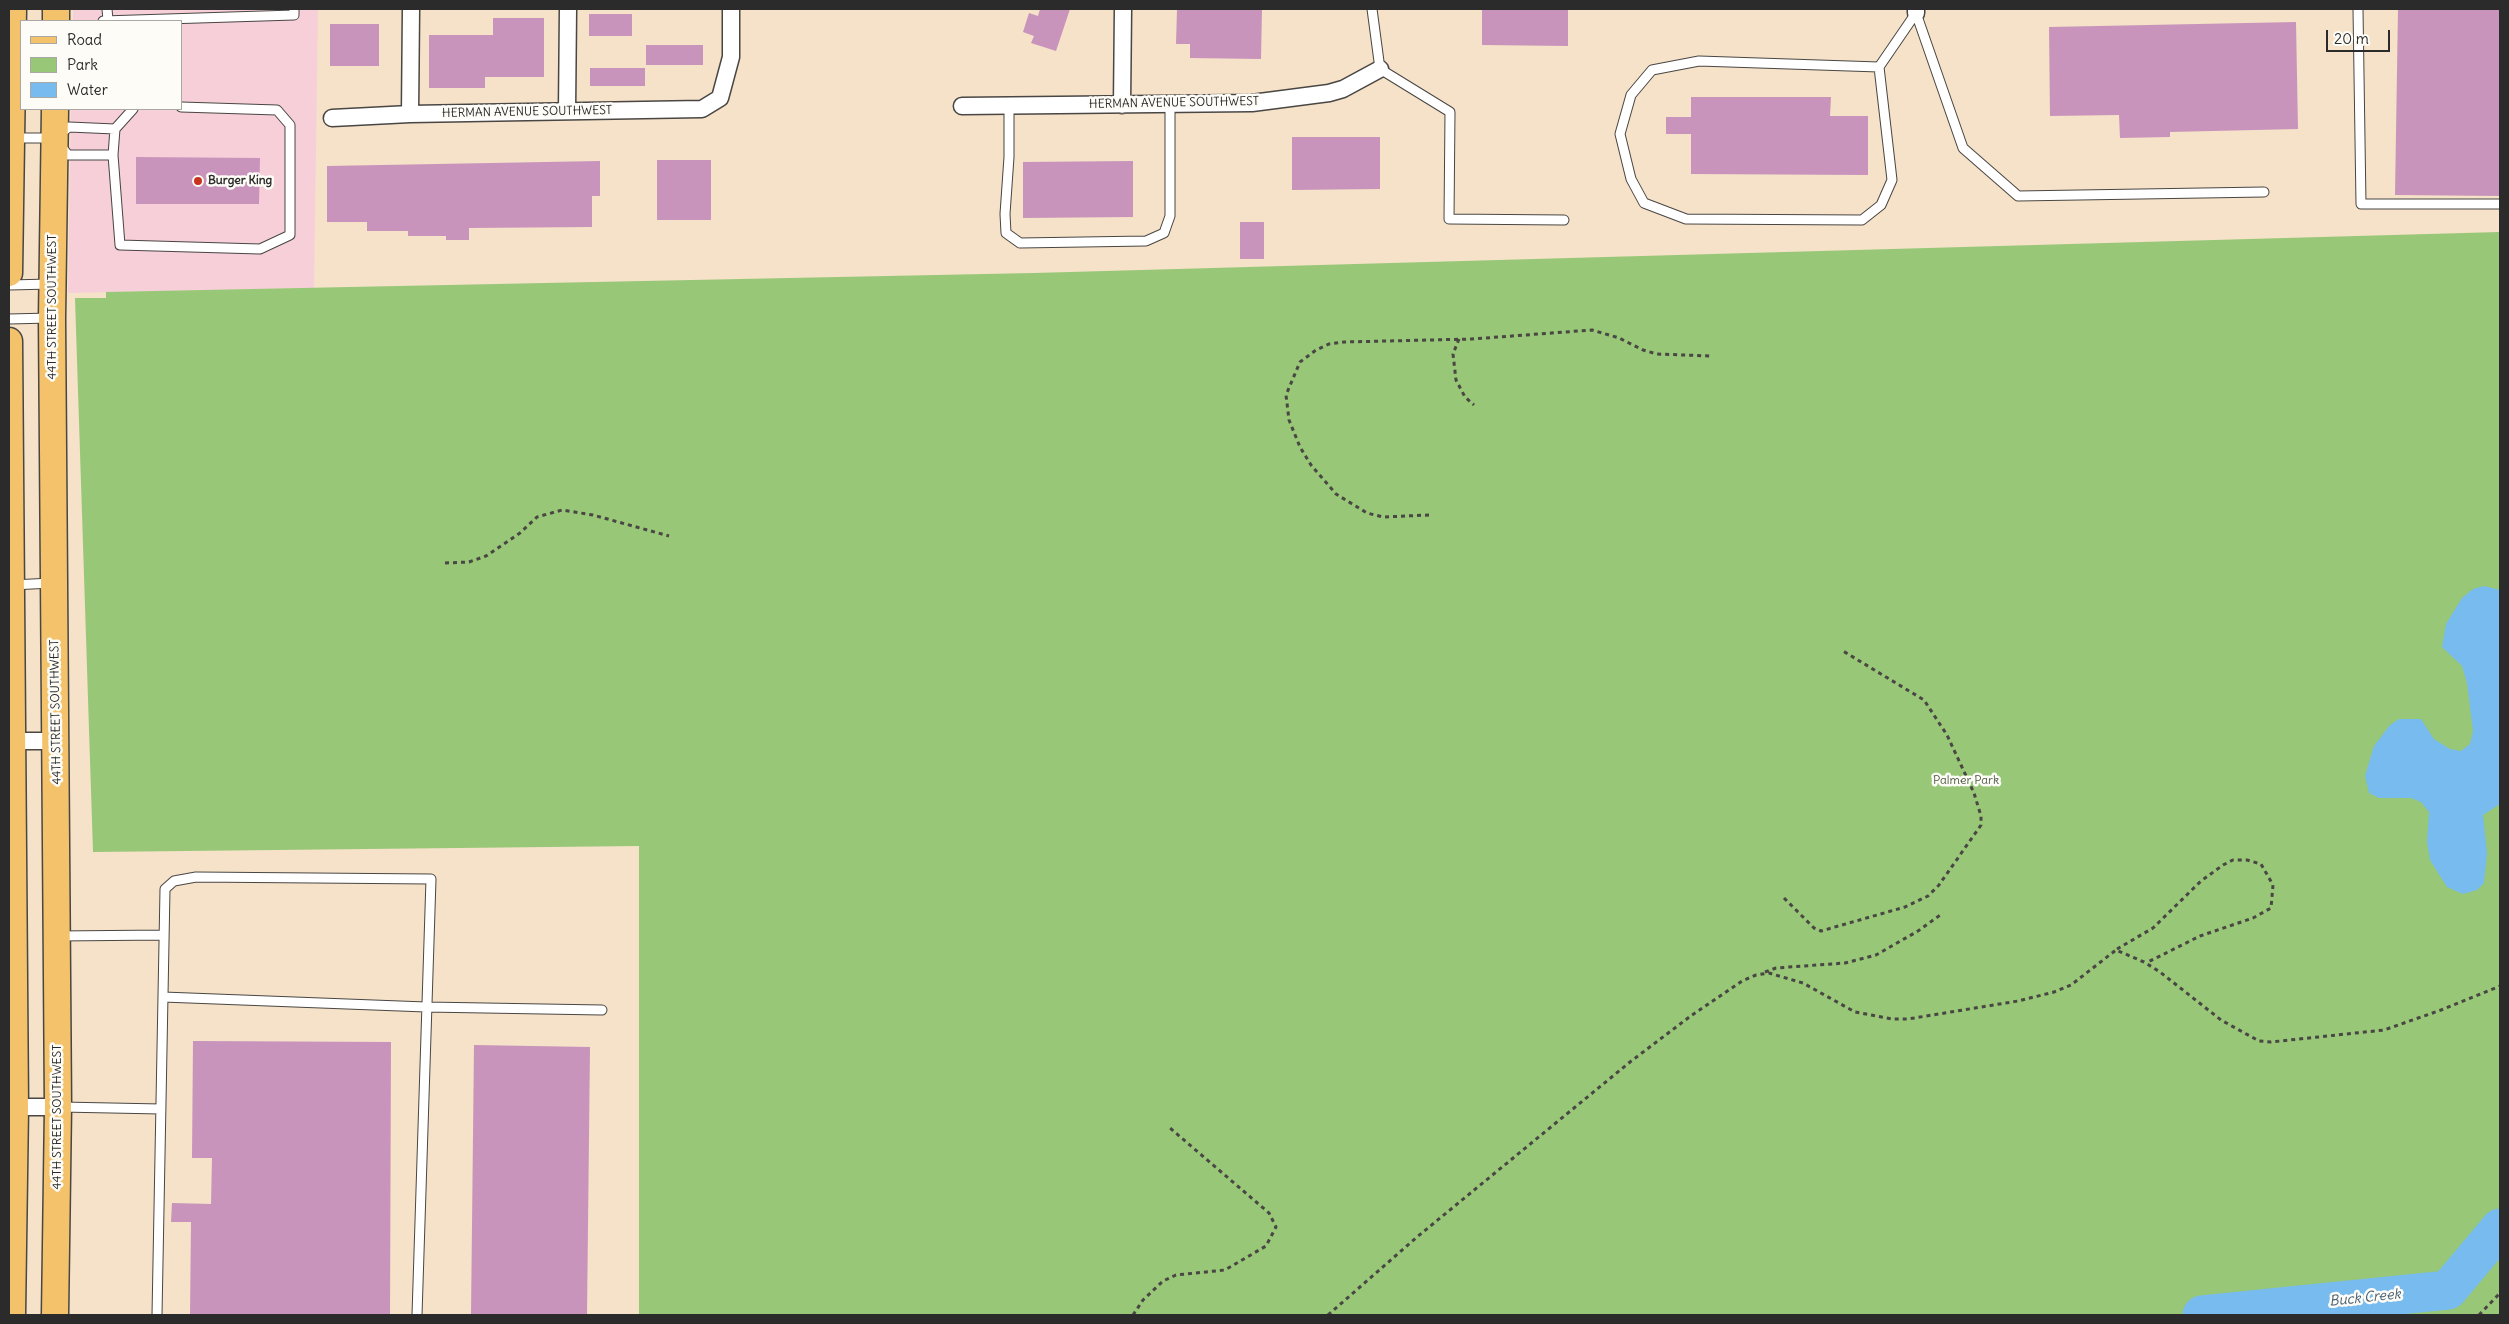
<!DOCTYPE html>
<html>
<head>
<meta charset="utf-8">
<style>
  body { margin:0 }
  #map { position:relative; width:2509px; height:1324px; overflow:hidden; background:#f5e2c8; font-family:Delius,sans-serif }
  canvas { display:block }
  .frame { position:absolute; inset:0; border:10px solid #2b2b2b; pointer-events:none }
  .legend { position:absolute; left:20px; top:20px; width:162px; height:90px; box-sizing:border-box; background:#fdfcf7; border:1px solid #a9a8a5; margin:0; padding:6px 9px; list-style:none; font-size:15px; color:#2b2b2b }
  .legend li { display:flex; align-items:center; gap:10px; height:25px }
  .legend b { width:25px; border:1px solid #a9a8a5 }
  .scale { position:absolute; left:2326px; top:30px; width:64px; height:22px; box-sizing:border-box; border:2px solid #2b2b2b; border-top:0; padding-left:6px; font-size:15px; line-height:18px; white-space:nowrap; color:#2b2b2b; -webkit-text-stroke:4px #fdfcf7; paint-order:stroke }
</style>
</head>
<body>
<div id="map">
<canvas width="2509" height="1324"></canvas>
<div class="frame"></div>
<ul class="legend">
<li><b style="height:6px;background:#f3c26a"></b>Road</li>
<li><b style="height:14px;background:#97c777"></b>Park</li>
<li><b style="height:14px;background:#78bbee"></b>Water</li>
</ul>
<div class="scale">20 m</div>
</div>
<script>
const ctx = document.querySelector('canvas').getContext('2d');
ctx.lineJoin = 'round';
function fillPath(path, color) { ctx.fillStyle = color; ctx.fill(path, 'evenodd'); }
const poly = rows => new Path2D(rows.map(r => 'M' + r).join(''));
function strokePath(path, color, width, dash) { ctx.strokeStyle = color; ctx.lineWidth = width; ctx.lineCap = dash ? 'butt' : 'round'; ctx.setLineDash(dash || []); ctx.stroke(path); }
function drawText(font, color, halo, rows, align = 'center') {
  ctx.font = font + ' Delius,sans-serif'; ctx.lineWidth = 5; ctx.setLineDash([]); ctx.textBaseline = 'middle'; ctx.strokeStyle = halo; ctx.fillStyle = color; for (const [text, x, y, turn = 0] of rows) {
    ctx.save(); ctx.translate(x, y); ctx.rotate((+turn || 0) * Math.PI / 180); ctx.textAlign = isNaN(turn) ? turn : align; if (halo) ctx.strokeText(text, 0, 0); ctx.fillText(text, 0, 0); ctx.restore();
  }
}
fillPath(poly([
  [73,9,318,9,314,288,68,293,71,109,181,109,181,21,73,21]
]), '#f6cfd9');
fillPath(poly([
  [2500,232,2500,1315,639,1315,639,846,93,852,75,298,106,298,106,292,1034,273]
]), '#97c777');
fillPath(poly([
  [2484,586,2500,590,2500,804,2483,815,2487,853,2484,883,2477,890,2463,894,2447,887,2430,860,2427,842,2429,812,2421,802,2411,798,2379,798,2369,793,2365,776,2374,746,2390,725,2399,719,2421,719,2434,739,2450,749,2461,751,2470,744,2473,731,2467,683,2462,666,2442,647,2446,624,2462,598,2473,589]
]), '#78bbee');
strokePath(poly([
  [2202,1315,2448,1290,2500,1228]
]), '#78bbee', 39);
fillPath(poly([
  [1040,9,1070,9,1056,51,1031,43,1034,36,1023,32,1029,13,1038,16],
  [1177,9,1262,9,1261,59,1190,58,1190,44,1176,44],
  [1482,9,1568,9,1568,46,1482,45],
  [2398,9,2500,9,2500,196,2395,195],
  [589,14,632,14,632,36,589,36],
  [493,18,544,18,544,77,485,77,485,88,429,88,429,35,493,35],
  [2296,22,2298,129,2170,132,2170,137,2120,138,2119,115,2050,116,2049,27],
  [330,24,379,24,379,66,330,66],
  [646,45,703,45,703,65,646,65],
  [590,68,645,68,645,86,590,86],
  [1691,97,1831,97,1830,116,1868,116,1868,175,1691,174,1691,134,1666,134,1666,117,1691,117],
  [1292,137,1380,137,1380,189,1292,190],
  [136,157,260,158,259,204,136,204],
  [657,160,711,160,711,220,657,220],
  [600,161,600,196,592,196,592,227,469,228,469,240,446,240,446,236,408,236,408,231,367,231,367,222,327,222,327,166],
  [1133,161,1133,217,1023,218,1023,162],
  [1240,222,1264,222,1264,259,1240,259],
  [193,1041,391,1042,390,1315,190,1315,191,1222,171,1222,172,1203,211,1204,212,1158,192,1158],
  [474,1045,590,1047,587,1315,471,1315]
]), '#c894bb');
const lane = poly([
  [107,9,108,20],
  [1372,9,1380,69,1450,112,1449,219,1564,220],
  [2358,9,2361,204,2500,204],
  [1916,13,1963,148,2018,196,2264,192],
  [103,21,294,15,294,9],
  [1879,67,1892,180,1881,205,1862,220,1686,219,1644,203,1631,179,1620,134,1631,95,1652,70,1699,61,1879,67,1916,13],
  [1009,106,1009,157,1005,214,1006,233,1020,243,1146,241,1164,233,1170,216,1170,104],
  [14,138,54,138,69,127,115,129,133,109],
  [61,146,68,155,113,155,120,245,260,249,290,235,290,125,277,110,181,107],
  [113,155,115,129],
  [9,285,51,284],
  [9,319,50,318],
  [12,585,52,583],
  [58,936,164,935],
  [163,997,426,1007,602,1010],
  [61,1107,161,1109],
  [157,1315,165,889,174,881,196,877,431,879,417,1315]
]);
const street = poly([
  [1916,13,1916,9],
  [1122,105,1123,9],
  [962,106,1252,103,1329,93,1343,89,1380,69],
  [567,111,568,9],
  [410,114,411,9],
  [332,118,410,114,702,109,720,98,731,57,731,9],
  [9,741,56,741],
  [9,1107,58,1107]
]);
const primary = poly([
  [56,21,56,9],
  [55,109,52,318,58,1107,55,1315],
  [9,273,13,9],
  [9,341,15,1107,12,1315]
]);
strokePath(lane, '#494643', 11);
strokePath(street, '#494643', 19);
strokePath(primary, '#494643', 29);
strokePath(poly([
  [1459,339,1453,354,1456,380,1465,397,1474,405],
  [1429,515,1383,517,1367,513,1336,494,1311,465,1300,447,1289,420,1286,395,1300,362,1316,350,1329,344,1344,342,1472,339,1592,330,1619,338,1643,350,1657,354,1711,356],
  [445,563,469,562,486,556,520,533,537,517,562,510,593,515,669,536],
  [1784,898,1814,928,1821,931,1905,907,1928,896,1939,885,1981,825,1981,816,1974,793,1961,765,1947,735,1924,700,1843,651],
  [2117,949,2153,928,2201,881,2223,865,2233,860,2247,860,2261,864,2273,885,2271,908,2253,918,2200,936,2146,963],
  [1765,972,1776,968,1845,963,1876,955,1918,931,1943,913],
  [1133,1315,1143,1300,1163,1281,1176,1275,1225,1270,1266,1246,1276,1227,1269,1213,1170,1128],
  [1328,1315,1417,1237,1630,1062,1692,1015,1742,981,1756,975,1769,973,1803,983,1855,1012,1892,1019,1908,1019,2018,1001,2054,992,2071,985,2116,950,2144,962,2160,972,2221,1020,2259,1041,2271,1042,2384,1030,2441,1010,2500,986],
  [2479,1315,2500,1293]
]), '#494643', 3, [4, 4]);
strokePath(lane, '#fff', 9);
strokePath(street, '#fff', 16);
strokePath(primary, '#f3c26a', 26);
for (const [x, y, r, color] of [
  [198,181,5,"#c8321e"]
]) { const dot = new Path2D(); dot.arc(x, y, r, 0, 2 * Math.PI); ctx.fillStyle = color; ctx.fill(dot); strokePath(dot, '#fdfcf7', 2); }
drawText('12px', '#2b2b2b', '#fdfcf7', [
  ["HERMAN AVENUE SOUTHWEST",1174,103,-1],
  ["HERMAN AVENUE SOUTHWEST",527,112,-1],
  ["44TH STREET SOUTHWEST",53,307,-90],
  ["44TH STREET SOUTHWEST",56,712,-91],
  ["44TH STREET SOUTHWEST",58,1117,-90]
]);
drawText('bold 12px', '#2b2b2b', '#fdfcf7', [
  ["Burger King",208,181]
], 'left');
drawText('12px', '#4b5a42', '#fdfcf7', [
  ["Palmer Park",1966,781]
]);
drawText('italic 14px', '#465d6f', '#fdfcf7', [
  ["Buck Creek",2365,1298,-6]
]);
</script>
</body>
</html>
